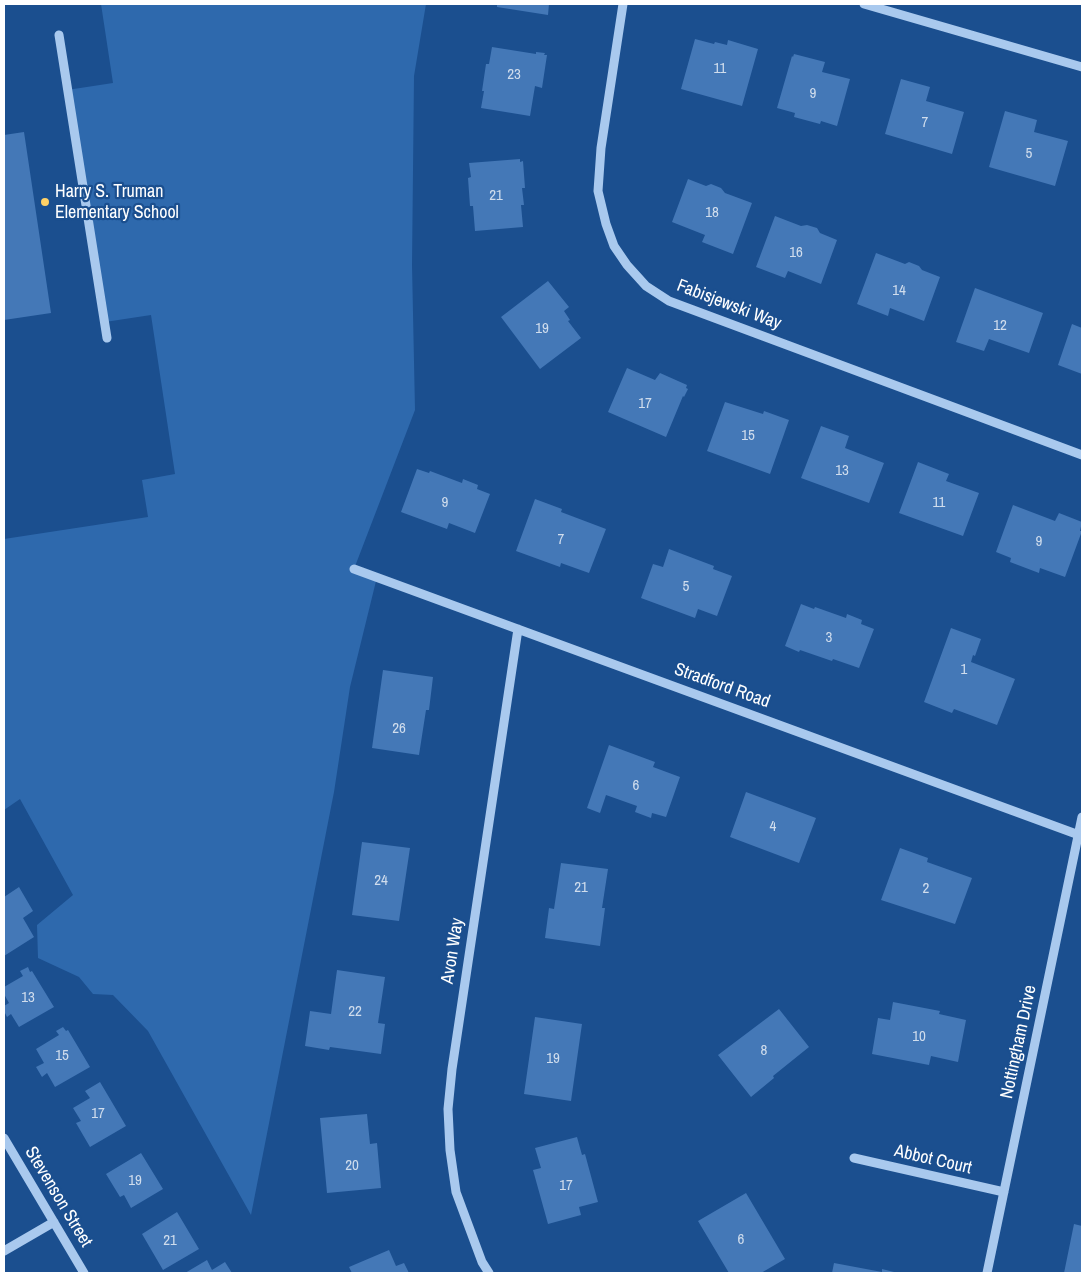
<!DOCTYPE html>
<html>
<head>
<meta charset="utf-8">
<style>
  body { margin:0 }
  #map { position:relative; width:1086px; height:1277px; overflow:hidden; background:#1b4f8f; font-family:"Archivo Narrow",sans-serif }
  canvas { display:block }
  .frame { position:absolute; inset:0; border:5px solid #fff; pointer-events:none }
</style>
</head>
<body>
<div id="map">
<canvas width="1086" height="1277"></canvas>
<div class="frame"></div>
</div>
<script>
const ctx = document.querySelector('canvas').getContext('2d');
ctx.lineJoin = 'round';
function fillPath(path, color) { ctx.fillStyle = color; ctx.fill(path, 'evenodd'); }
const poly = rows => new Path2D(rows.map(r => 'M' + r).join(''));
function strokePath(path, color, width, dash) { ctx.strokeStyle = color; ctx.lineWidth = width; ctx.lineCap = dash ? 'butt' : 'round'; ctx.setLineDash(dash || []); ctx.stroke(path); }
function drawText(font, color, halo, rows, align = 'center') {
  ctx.font = font + ' "Archivo Narrow",sans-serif'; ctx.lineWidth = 4.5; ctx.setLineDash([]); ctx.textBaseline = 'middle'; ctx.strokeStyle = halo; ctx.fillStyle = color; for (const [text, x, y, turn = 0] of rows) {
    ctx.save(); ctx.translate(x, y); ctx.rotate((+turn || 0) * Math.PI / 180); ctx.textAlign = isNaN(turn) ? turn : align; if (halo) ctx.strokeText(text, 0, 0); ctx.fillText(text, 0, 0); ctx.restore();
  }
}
fillPath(poly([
  [101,4,426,4,414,76,412,265,415,410,354,569,377,577,350,687,334,792,251,1215,148,1031,113,995,93,994,79,977,38,958,37,925,73,895,20,799,4,810,4,539,148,517,142,480,175,474,151,315,105,322,67,90,113,83]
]), '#2e69ad');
fillPath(poly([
  [497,4,549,4,548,15,497,7],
  [695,39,714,44,715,42,727,45,728,40,758,49,742,106,681,89],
  [492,47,536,54,536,52,545,53,544,55,547,55,542,88,535,86,530,116,481,108,484,91,482,91,486,64,489,64],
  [794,54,825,62,822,72,850,79,837,126,821,121,820,124,794,117,795,113,777,108,792,56,793,57],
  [901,79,930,87,926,101,964,112,952,154,885,134],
  [1005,111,1037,120,1034,132,1068,141,1055,186,989,167],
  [24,132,51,313,4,320,4,135],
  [520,159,520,162,523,161,525,188,522,188,524,205,521,205,523,227,475,231,473,206,470,206,468,178,471,177,469,163],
  [688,179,706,186,711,184,721,188,725,193,752,203,733,254,702,242,705,235,672,222],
  [775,216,801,226,807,225,817,228,820,233,837,240,821,284,788,271,785,278,756,267],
  [876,253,905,264,909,262,919,266,922,270,940,277,924,321,890,308,888,316,857,304],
  [548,281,569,307,564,311,570,320,568,321,581,338,540,369,501,317],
  [975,288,1043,313,1029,353,989,339,984,351,956,342],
  [1072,324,1082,328,1082,374,1058,365],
  [627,368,655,380,660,373,687,385,686,388,688,389,684,397,683,396,666,437,608,412],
  [725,402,763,414,764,411,789,420,770,474,707,451],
  [821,426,849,436,845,448,884,463,869,503,801,478],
  [918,462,949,474,946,481,979,493,963,536,899,513],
  [417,469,429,473,430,471,462,483,463,479,478,485,477,489,490,494,475,533,449,523,447,529,401,512],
  [535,499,562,509,561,512,606,529,589,573,561,563,560,567,516,551],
  [1013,505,1055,521,1059,513,1082,522,1080,531,1082,531,1065,577,1040,568,1039,573,1010,562,1011,558,996,552],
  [669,549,714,566,713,569,732,576,717,616,698,609,695,618,641,598,653,564,663,567],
  [801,604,814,609,815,607,846,618,847,614,862,620,861,624,874,629,859,668,833,659,832,661,800,650,799,652,785,646],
  [951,628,981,639,975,656,973,655,971,662,1015,679,997,725,954,709,952,713,924,702],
  [383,670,433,677,429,710,426,710,419,755,372,748],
  [609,745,655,762,653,767,680,777,666,817,652,813,651,818,635,812,637,806,606,795,600,813,587,808],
  [746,792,816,818,799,863,730,837],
  [362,842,410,848,399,921,352,915],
  [900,848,928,858,927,862,972,878,955,924,881,900],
  [561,863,608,869,602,908,605,908,600,946,545,938,549,908,554,909],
  [19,887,33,911,23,918,34,937,4,956,4,897],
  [28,967,30,972,32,971,54,1007,19,1027,11,1014,7,1017,4,1011,4,1006,9,1003,4,994,4,987,23,976,20,971],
  [337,970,385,977,378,1023,385,1024,381,1054,330,1047,329,1050,305,1046,310,1011,331,1014],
  [893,1002,940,1011,939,1014,966,1020,958,1062,931,1056,929,1065,872,1054,878,1018,890,1020],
  [779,1009,809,1047,773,1076,774,1078,751,1097,718,1055],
  [535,1017,582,1024,571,1101,524,1094],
  [63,1027,66,1031,68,1030,90,1067,55,1087,47,1073,42,1077,36,1067,44,1063,36,1049,59,1035,56,1031],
  [100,1082,126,1126,90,1147,76,1123,81,1121,73,1108,90,1098,85,1091],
  [367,1114,370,1144,377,1143,381,1188,327,1193,320,1118],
  [577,1137,582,1155,585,1154,598,1202,579,1207,581,1215,548,1224,533,1170,541,1168,535,1148],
  [141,1153,163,1189,131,1208,124,1195,120,1197,106,1174],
  [746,1193,785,1259,761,1273,729,1273,698,1221],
  [177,1212,199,1249,163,1270,142,1234],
  [1074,1224,1082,1226,1082,1273,1064,1273],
  [389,1250,396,1266,404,1263,409,1273,352,1273,349,1267],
  [207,1260,212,1270,225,1262,232,1273,185,1273],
  [834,1263,882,1272,882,1269,898,1273,832,1273]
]), '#4478b7');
strokePath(poly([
  [623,4,601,148,598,191,606,224,614,246,627,265,646,286,669,301,1082,455],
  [864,4,1082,67],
  [59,35,107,338],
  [354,569,1079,835],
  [4,1138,84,1273],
  [854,1158,1004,1192],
  [4,1251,54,1222],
  [489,1273,482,1262,456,1192,450,1150,448,1109,452,1069,518,629],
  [987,1273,1082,817]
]), '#a9c9ee', 9);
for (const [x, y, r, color] of [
  [45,202,5,"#ffd166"]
]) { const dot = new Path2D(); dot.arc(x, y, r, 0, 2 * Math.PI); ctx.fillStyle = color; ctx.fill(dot); strokePath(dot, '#1b4f8f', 2); }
drawText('15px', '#d0dded', null, [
  ["11",720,69],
  ["23",514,75],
  ["9",813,94],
  ["7",925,123],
  ["5",1029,154],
  ["21",496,196],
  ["18",712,213],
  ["16",796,253],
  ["14",899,291],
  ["12",1000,326],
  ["19",542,329],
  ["17",645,404],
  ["15",748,436],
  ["13",842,471],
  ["9",445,503],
  ["11",939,503],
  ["7",561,540],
  ["9",1039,542],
  ["5",686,587],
  ["3",829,638],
  ["1",964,670],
  ["26",399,729],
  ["6",636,786],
  ["4",773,827],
  ["24",381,881],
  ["21",581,888],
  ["2",926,889],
  ["13",28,998],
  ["22",355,1012],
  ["10",919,1037],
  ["8",764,1051],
  ["15",62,1056],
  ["19",553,1059],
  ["17",98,1114],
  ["20",352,1166],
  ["19",135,1181],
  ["17",566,1186],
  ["6",741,1240],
  ["21",170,1241]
]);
drawText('18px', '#fff', '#1b4f8f', [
  ["Harry S. Truman",55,192],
  ["Elementary School",55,213]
], 'left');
drawText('18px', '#fff', '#1b4f8f', [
  ["Fabisjewski Way",729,305,21],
  ["Stradford Road",722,686,20],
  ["Avon Way",453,951,-81],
  ["Nottingham Drive",1019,1042,-78],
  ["Abbot Court",933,1160,13],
  ["Stevenson Street",58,1197,59]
]);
</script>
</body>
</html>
